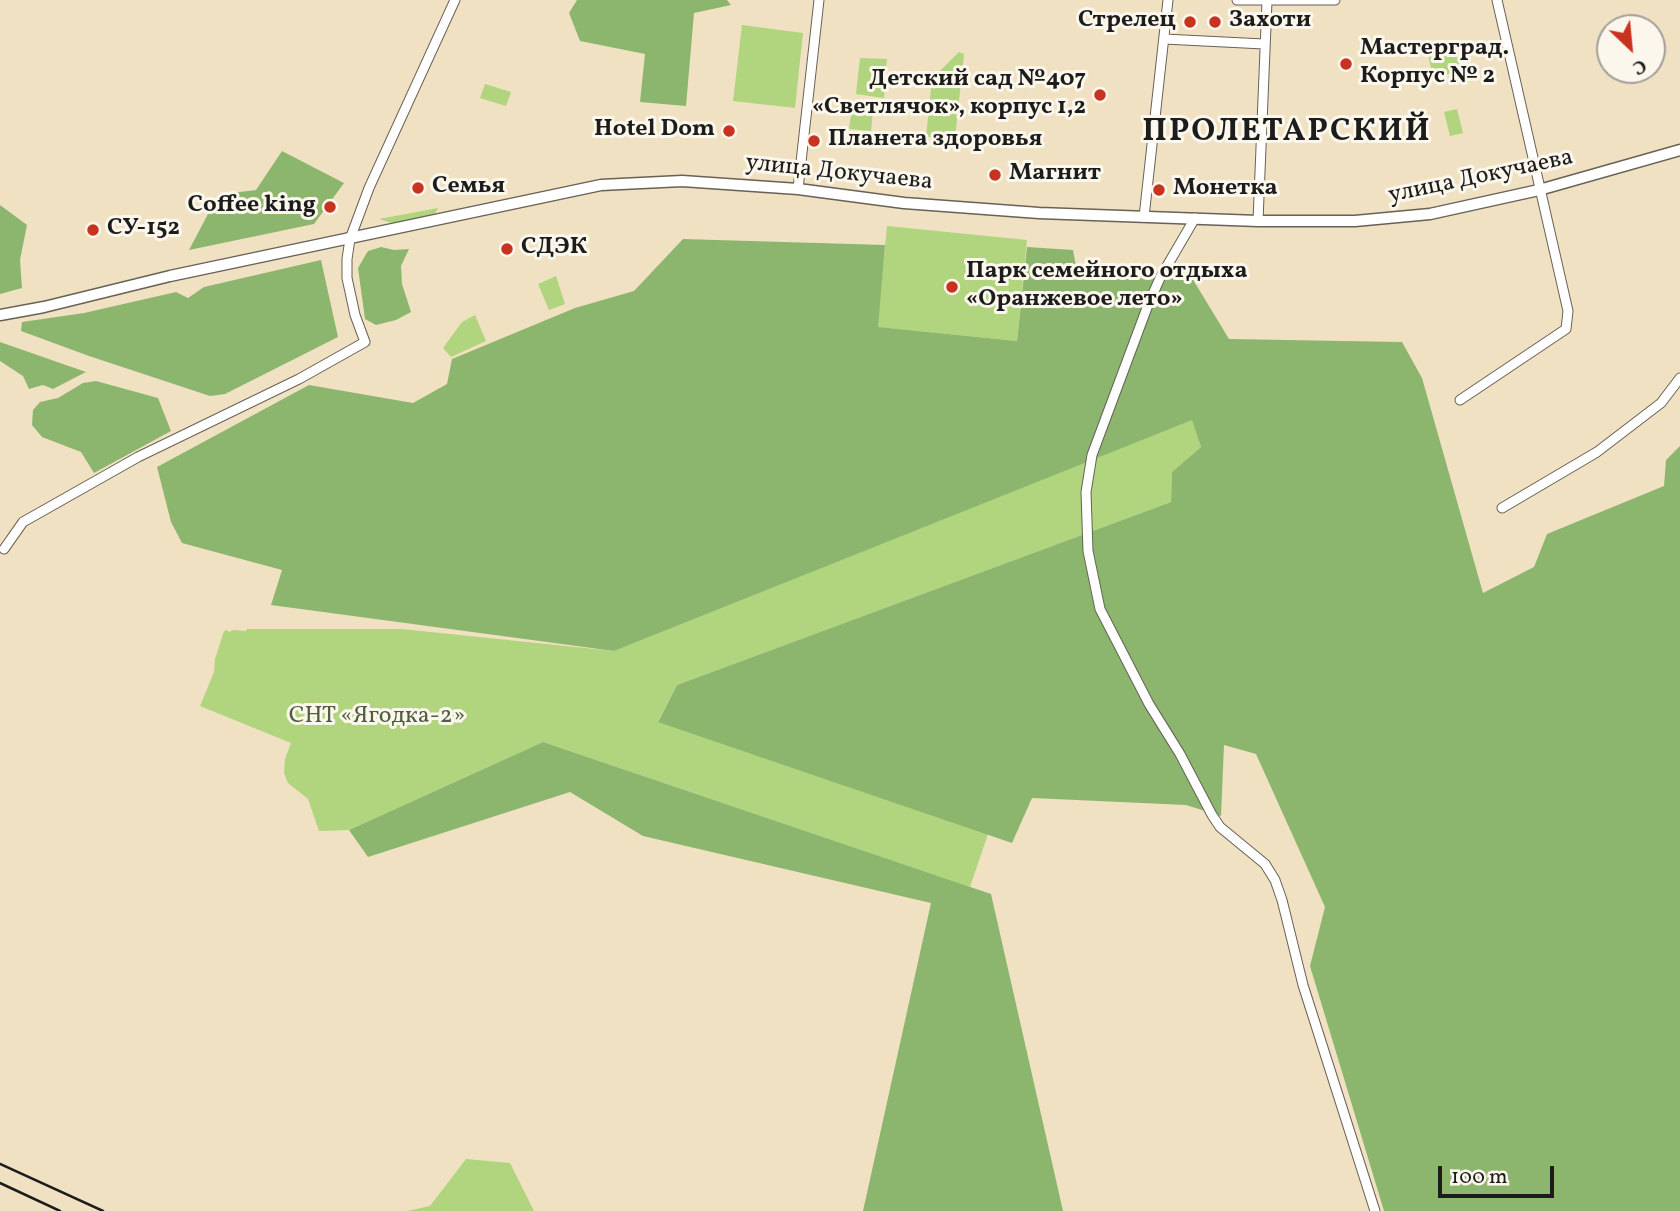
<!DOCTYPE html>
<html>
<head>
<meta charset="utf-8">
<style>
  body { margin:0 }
  #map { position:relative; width:1680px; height:1211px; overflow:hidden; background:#f1e1c3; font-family:Vollkorn,serif }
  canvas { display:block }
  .north { position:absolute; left:1596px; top:14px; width:70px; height:70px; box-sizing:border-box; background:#fbf7ec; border:2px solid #a29f99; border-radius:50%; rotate:154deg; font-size:19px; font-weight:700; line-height:28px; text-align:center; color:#1c1c1c }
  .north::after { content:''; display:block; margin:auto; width:24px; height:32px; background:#c8321e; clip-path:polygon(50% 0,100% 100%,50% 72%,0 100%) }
  .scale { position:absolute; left:1438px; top:1166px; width:116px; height:32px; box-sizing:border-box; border:4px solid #1c1c1c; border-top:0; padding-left:9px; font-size:21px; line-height:24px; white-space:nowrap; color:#1c1c1c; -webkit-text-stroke:5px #fbf7ec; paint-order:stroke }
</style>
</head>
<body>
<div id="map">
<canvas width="1680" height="1211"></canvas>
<div class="north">С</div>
<div class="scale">100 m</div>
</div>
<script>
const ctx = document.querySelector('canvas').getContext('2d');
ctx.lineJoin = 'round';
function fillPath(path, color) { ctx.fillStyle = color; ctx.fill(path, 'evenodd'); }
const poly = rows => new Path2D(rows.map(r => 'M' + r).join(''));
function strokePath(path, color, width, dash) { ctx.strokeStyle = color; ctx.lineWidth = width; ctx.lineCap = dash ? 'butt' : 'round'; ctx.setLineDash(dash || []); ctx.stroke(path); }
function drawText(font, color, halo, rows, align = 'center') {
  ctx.font = font + ' Vollkorn,serif'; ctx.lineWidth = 6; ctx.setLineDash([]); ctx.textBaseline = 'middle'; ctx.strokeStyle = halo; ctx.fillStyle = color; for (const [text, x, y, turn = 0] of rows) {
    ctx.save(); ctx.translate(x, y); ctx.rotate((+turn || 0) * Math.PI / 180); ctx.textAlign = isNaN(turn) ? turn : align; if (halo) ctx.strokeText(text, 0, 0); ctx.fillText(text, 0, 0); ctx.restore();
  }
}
fillPath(poly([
  [742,25,803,33,795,108,733,101],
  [1454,44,1461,71,1433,77,1427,50],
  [959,52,964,54,955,139,926,137,932,79],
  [860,58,887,59,884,98,856,94],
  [485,84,511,92,506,106,480,98],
  [852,108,873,110,871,131,849,129],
  [1457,109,1463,133,1450,136,1444,112],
  [438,208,435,214,392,223,379,219],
  [887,226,1027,240,1017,341,877,327],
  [556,276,565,304,549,310,538,284],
  [475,315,486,341,451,357,443,348,462,322],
  [1192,419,1201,447,1172,472,1171,502,677,685,658,721,988,834,970,887,543,742,349,830,319,831,308,799,288,783,284,773,285,759,291,743,200,706,214,672,215,659,224,631,227,630,229,632,233,630,246,631,247,629,402,629,614,651],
  [466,1159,510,1163,534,1211,407,1211,430,1206]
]), '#b0d57e');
fillPath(poly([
  [577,0,727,0,731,5,694,13,686,106,640,102,645,54,580,41,569,13],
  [282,151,344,183,314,224,189,250,208,214,231,193,256,190],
  [0,205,27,225,20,260,22,288,0,294],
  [683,239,885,245,878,327,1017,341,1027,247,1073,250,1077,272,1189,273,1229,339,1402,342,1422,378,1483,593,1534,567,1547,534,1664,486,1666,460,1680,446,1680,1211,1384,1211,1310,966,1325,907,1256,754,1224,745,1221,816,1186,805,1032,798,1012,843,658,722,677,685,1171,502,1172,472,1201,447,1192,420,614,651,271,605,282,570,182,543,171,522,157,467,309,385,413,403,447,384,452,359,575,308,634,291],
  [381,247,394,250,409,249,401,266,402,284,411,312,396,320,376,325,365,319,358,268,368,251],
  [321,260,338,337,225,394,210,396,89,356,21,331,22,322,84,313,176,292,188,298,204,287],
  [0,342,86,372,53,389,43,385,29,389,23,376,0,361],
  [96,381,158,398,171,431,94,473,81,452,42,437,32,425,33,410,40,402,58,398,83,383],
  [543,742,991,894,1063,1211,863,1211,931,903,643,836,570,792,368,857,349,830]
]), '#8cb66d');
const minor = poly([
  [1237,0,1335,0],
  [1164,39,1264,44],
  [798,189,819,0],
  [1144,217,1168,0],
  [1195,218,1160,278,1148,305,1092,455,1086,492,1088,551,1100,609,1149,704,1180,754,1212,815,1220,827,1265,864,1275,880,1282,900,1303,985,1375,1211],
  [1258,221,1267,1],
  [1460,400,1566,329,1568,311,1497,0],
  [1502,508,1597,452,1661,403,1680,378],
  [4,549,23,522,138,457,299,379,365,342,355,315,347,278,347,259,350,239,369,188,455,0]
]);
const major = poly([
  [0,315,44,307,170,276,601,185,682,181,798,189,904,203,1039,213,1258,221,1355,221,1430,214,1539,190,1680,150]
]);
strokePath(minor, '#676156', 11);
strokePath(major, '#676156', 13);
strokePath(minor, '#fff', 9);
strokePath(major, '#fff', 10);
strokePath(poly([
  [0,1164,103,1211],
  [0,1183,60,1211]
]), '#1c1c1c', 2.5);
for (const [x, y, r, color] of [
  [1190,22,7,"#c8321e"],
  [1215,22,7,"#c8321e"],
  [1346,64,7,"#c8321e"],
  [1100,95,7,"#c8321e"],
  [729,131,7,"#c8321e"],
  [814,141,7,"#c8321e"],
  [995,175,7,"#c8321e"],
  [418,188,7,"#c8321e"],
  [1159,190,7,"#c8321e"],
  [330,207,7,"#c8321e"],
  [93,230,7,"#c8321e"],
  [507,249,7,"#c8321e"],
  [952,287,7,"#c8321e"]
]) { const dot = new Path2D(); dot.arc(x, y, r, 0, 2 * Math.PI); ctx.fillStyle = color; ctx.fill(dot); strokePath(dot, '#fbf7ec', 2.5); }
drawText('bold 24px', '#1c1c1c', '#fbf7ec', [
  ["Стрелец",1176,22,"right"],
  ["Захоти",1229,22],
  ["Мастерград.",1360,50],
  ["Корпус № 2",1360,78],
  ["Детский сад №407",1086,81,"right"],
  ["«Светлячок», корпус 1,2",1086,109,"right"],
  ["Hotel Dom",715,131,"right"],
  ["Планета здоровья",828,141],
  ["Магнит",1009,175],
  ["Семья",432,188],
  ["Монетка",1173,190],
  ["Coffee king",316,207,"right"],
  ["СУ-152",107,230],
  ["СДЭК",521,249],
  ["Парк семейного отдыха",966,273],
  ["«Оранжевое лето»",966,301]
], 'left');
drawText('24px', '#1c1c1c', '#fbf7ec', [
  ["улица Докучаева",839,174,6],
  ["улица Докучаева",1481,178,-12]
]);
drawText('24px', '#505d3e', '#fbf7ec', [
  ["СНТ «Ягодка-2»",377,718]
]);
ctx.letterSpacing = '2px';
drawText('bold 32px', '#1c1c1c', '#fbf7ec', [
  ["ПРОЛЕТАРСКИЙ",1287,134]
]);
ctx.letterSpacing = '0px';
</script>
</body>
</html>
